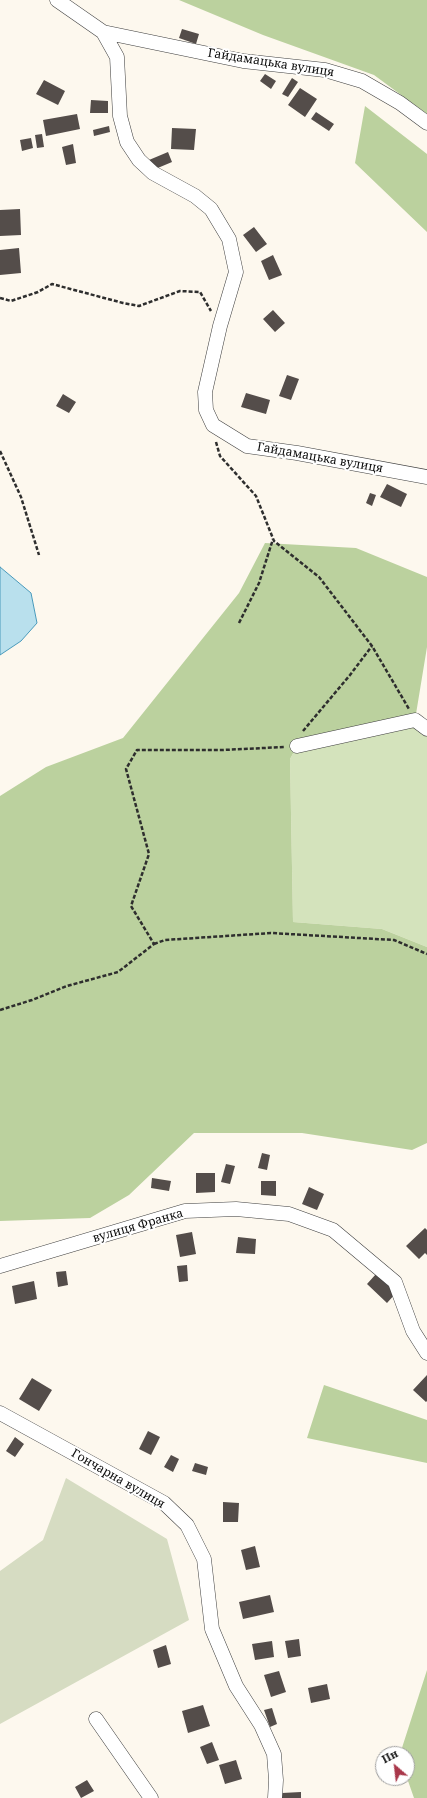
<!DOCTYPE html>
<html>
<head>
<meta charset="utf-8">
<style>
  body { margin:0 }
  #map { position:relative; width:427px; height:1798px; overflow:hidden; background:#fdf8ee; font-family:"Noto Serif",serif }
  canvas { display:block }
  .north { position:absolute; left:375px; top:1746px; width:40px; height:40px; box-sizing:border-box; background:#fff; border:1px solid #9e9e9e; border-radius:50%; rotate:332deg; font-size:11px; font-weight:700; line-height:16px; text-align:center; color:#0c0c0c }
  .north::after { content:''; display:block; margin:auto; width:14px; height:18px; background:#a9374a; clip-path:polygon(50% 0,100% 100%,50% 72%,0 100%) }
</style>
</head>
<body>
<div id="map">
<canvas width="427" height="1798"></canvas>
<div class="north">Пн</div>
</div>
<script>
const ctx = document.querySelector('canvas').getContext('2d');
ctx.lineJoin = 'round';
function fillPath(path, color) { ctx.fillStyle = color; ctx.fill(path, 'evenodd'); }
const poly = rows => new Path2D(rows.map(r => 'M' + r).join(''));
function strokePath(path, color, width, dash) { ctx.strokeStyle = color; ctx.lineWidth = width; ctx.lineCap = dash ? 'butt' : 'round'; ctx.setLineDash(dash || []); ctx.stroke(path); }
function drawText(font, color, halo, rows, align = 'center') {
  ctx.font = font + ' "Noto Serif",serif'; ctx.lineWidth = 4; ctx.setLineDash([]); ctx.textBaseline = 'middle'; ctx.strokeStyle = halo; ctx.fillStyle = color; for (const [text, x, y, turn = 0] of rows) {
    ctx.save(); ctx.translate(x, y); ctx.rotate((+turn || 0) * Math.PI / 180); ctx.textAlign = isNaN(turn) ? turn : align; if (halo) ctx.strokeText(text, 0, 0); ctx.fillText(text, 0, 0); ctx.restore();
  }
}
fillPath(poly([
  [415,720,427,729,427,947,382,929,293,922,290,759,297,746]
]), '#d4e3bc');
fillPath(poly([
  [179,0,427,0,427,114,374,75,263,35],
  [365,106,427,154,427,232,355,163],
  [265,543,356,548,427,577,427,647,415,720,297,746,290,759,293,922,382,929,427,947,427,1143,412,1150,302,1133,194,1133,129,1195,90,1218,0,1221,0,796,46,767,123,738,239,593],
  [324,1385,427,1420,427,1463,307,1438],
  [427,1670,427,1798,414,1798,407,1778,407,1754,400,1754]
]), '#bbd19e');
fillPath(poly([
  [66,1478,167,1539,189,1620,0,1724,0,1571,43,1540]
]), '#d6dcc2');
const water = poly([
  [0,567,31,593,37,623,21,641,0,655,0,567]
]);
fillPath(water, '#b9e0ed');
strokePath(water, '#4a9abb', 1);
fillPath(poly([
  [182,29,199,34,196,44,179,38],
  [265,74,276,81,271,89,260,81],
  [292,78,298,82,288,97,282,94],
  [44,80,65,91,58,105,36,94],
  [300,88,317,99,305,117,288,105],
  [91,100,108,101,108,113,90,113],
  [316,112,334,124,329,131,311,119],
  [77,114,80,129,46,136,43,120],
  [109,126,110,132,94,136,93,130],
  [172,128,196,129,194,150,171,149],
  [42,134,44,147,37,148,35,135],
  [31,138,33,148,22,151,20,140],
  [73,144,76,163,66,165,62,147],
  [168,152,172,162,153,170,149,160],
  [20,209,21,235,0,236,0,210],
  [254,227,267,244,256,252,243,235],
  [19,248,21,273,0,275,0,250],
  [273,255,282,275,269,280,261,261],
  [273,310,285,323,275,332,263,319],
  [287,375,299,379,291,400,279,396],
  [246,393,270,400,266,414,241,407],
  [63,394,76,402,69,413,56,406],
  [387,484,407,494,401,507,380,497],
  [370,493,376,495,372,506,366,503],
  [262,1153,270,1155,267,1170,258,1168],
  [226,1164,235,1166,230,1184,221,1182],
  [196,1173,215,1173,215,1192,196,1193],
  [152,1178,171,1181,169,1191,151,1188],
  [261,1181,276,1181,276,1196,261,1195],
  [309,1187,324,1194,317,1210,302,1204],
  [425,1228,427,1230,427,1255,425,1253,419,1259,406,1246],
  [192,1232,196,1254,180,1257,176,1235],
  [238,1237,256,1239,255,1254,236,1253],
  [187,1265,188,1281,179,1282,177,1266],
  [66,1271,68,1285,58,1287,56,1272],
  [376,1274,396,1293,387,1303,367,1284],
  [34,1281,37,1299,15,1304,12,1286],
  [427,1375,427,1401,426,1402,413,1390],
  [32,1378,52,1390,39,1411,19,1399],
  [148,1431,160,1437,151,1455,139,1449],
  [15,1437,24,1444,15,1457,6,1451],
  [171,1455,179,1459,173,1472,164,1467],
  [195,1463,208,1467,206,1475,192,1471],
  [223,1502,239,1503,238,1522,223,1522],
  [255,1546,260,1567,246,1570,241,1550],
  [270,1595,274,1612,243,1619,239,1602],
  [299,1639,301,1656,288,1658,285,1641],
  [272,1641,274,1657,255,1660,252,1644],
  [166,1645,171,1664,158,1668,153,1650],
  [279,1671,286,1692,271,1697,264,1675],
  [327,1684,330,1699,311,1703,308,1688],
  [203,1705,210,1726,188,1733,182,1711],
  [272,1708,277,1724,270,1727,264,1710],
  [212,1742,219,1760,207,1764,200,1747],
  [236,1760,242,1779,225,1784,219,1765],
  [87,1780,94,1791,81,1798,75,1787],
  [301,1792,301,1798,282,1798,282,1793]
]), '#544d4a');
const street = poly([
  [57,0,103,32,243,61,325,70,362,81,400,103,427,123],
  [103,32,117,57,120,116,127,142,139,160,153,173,195,196,211,209,229,239,236,272,220,326,205,392,206,410,213,425,247,446,297,453,427,477],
  [297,746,415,720,427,729],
  [0,1266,185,1211,236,1209,289,1214,333,1230,395,1282,413,1331,427,1353],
  [0,1413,164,1503,187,1525,204,1559,212,1629,236,1686,261,1725,274,1754,276,1780,275,1798],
  [96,1719,151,1798]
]);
strokePath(street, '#3f3f3f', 15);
strokePath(poly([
  [0,298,11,301,38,292,52,284,123,303,139,306,180,291,200,292,211,311],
  [216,442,220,456,256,496,274,541,319,577,372,646,409,709],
  [0,451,21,497,39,555],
  [239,623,259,583,273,539],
  [303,731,350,675,372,646],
  [154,944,165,940,271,933,394,940,427,954],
  [0,1010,32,1000,67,986,118,972,154,944,131,906,149,854,126,769,137,750,223,750,284,747]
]), '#2e2e2e', 2.5, [4, 2]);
strokePath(street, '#fff', 14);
drawText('12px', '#0c0c0c', '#fff', [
  ["Гайдамацька вулиця",271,63,9],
  ["Гайдамацька вулиця",320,458,10],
  ["вулиця Франка",138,1226,-16],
  ["Гончарна вулиця",118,1479,30]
]);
</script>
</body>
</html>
